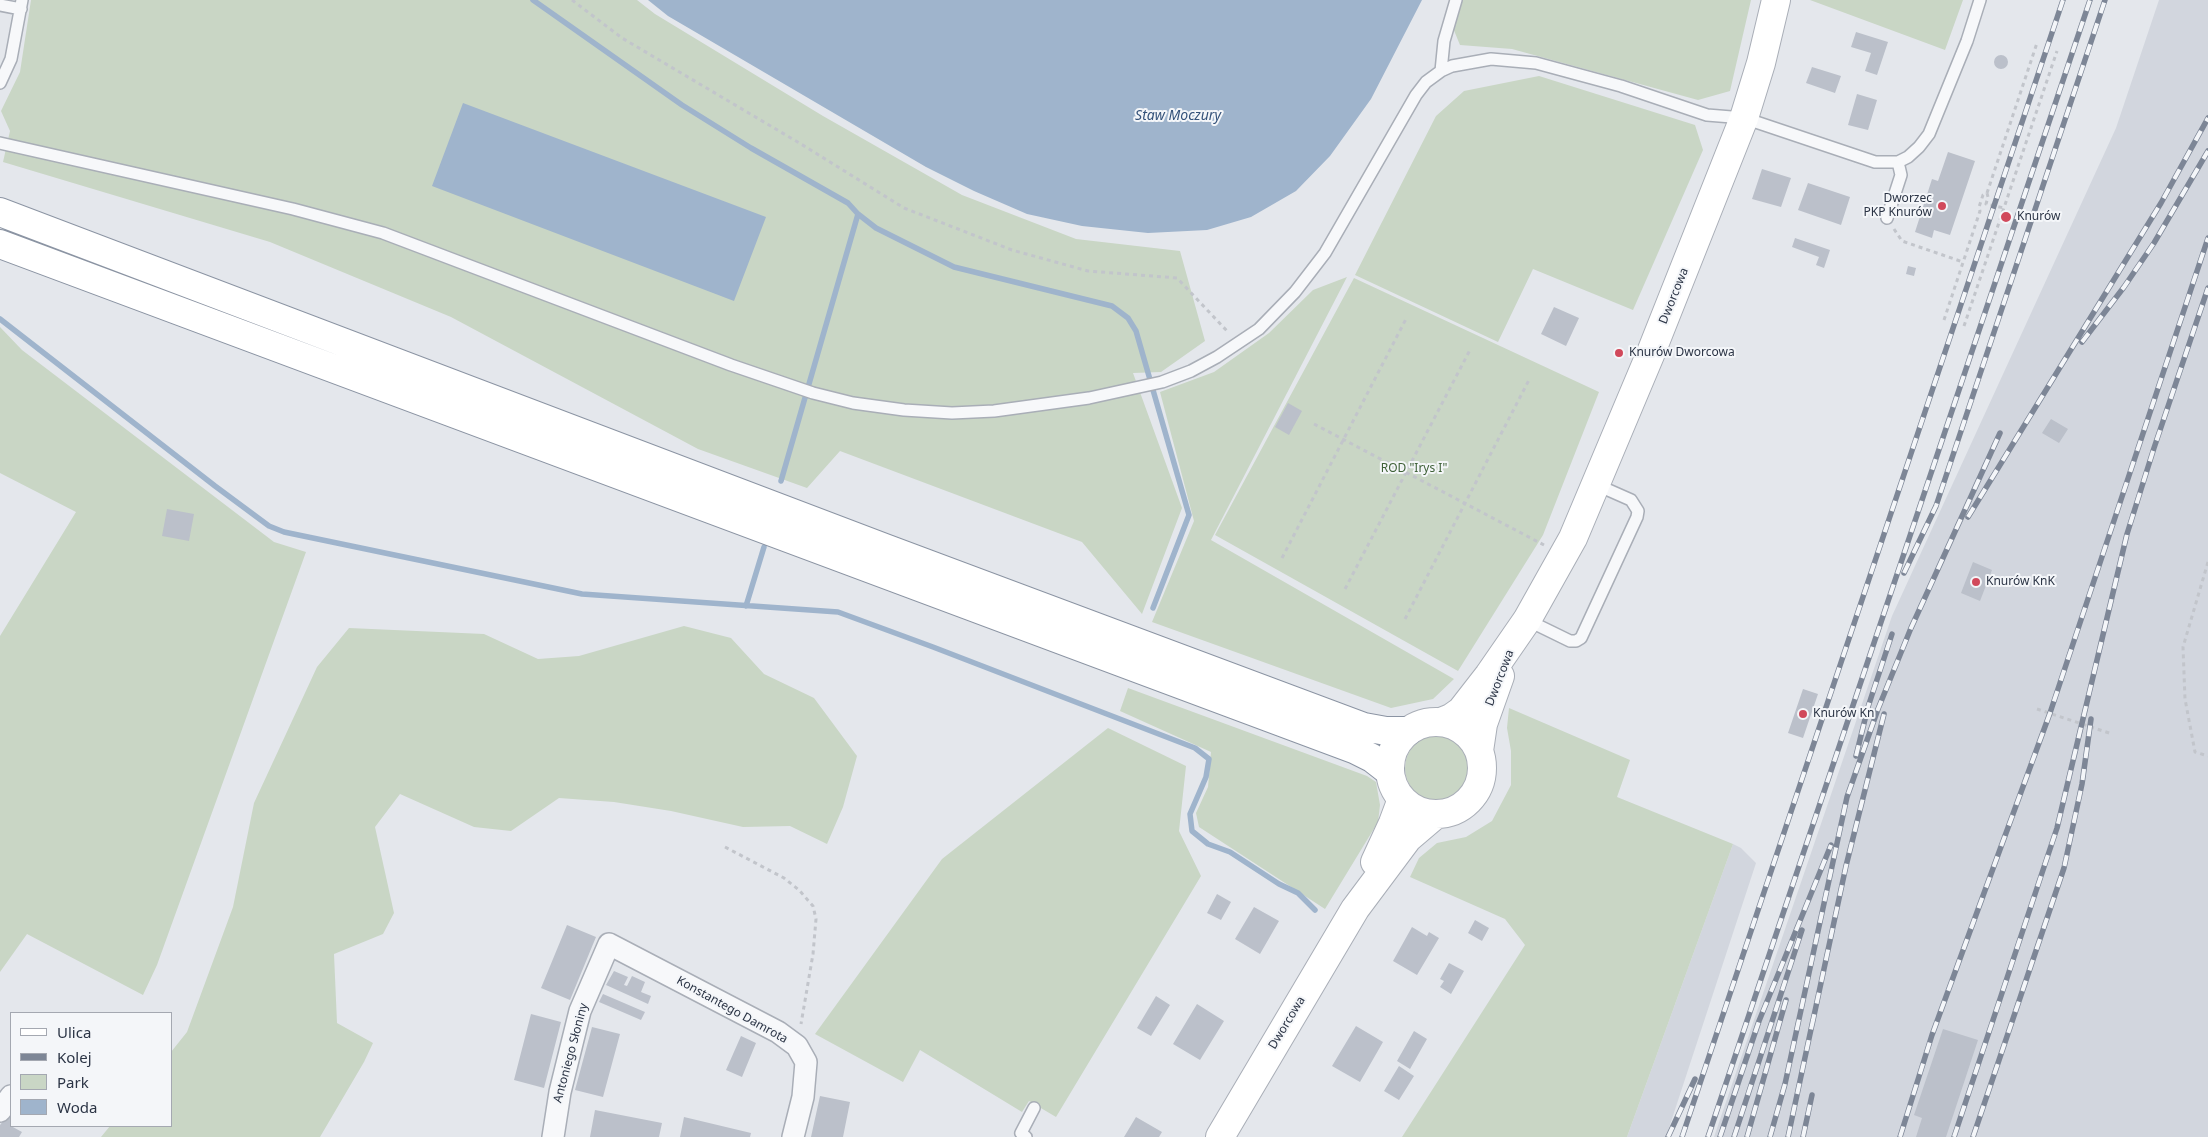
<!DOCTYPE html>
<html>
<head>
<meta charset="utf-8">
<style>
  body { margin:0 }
  #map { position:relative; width:2208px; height:1137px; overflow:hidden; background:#e4e7ec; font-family:"Noto Sans",sans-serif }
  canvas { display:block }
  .legend { position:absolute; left:10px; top:1012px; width:162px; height:115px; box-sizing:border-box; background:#f4f6f9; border:1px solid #a4a8b1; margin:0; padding:6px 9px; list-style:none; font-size:15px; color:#2b3445 }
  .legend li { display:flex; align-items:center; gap:10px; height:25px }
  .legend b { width:25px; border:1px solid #a4a8b1 }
</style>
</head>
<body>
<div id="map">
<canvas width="2208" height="1137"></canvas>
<ul class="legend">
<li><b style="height:6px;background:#fff"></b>Ulica</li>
<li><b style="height:6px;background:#7d8696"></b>Kolej</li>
<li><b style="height:14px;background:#c9d6c5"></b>Park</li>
<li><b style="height:14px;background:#9fb4cc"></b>Woda</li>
</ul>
</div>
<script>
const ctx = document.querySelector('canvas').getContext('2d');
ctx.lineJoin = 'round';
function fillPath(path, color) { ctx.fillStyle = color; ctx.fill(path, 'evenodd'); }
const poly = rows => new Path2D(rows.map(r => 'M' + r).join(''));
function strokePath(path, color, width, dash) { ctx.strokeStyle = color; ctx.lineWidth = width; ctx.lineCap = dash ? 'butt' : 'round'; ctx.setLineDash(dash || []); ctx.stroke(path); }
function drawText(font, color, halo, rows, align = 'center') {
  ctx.font = font + ' "Noto Sans",sans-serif'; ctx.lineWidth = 4; ctx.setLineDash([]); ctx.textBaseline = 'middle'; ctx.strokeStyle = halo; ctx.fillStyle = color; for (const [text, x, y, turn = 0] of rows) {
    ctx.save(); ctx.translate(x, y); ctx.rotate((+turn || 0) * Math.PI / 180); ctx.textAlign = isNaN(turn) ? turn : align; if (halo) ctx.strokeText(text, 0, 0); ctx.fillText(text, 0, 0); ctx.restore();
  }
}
fillPath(poly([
  [2159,0,2208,0,2208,1137,1714,1137,1892,616,2116,128],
  [1733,844,1741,848,1756,863,1666,1137,1627,1137]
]), '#d2d6de');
fillPath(poly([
  [31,0,637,0,655,14,823,116,962,195,1076,239,1180,251,1205,341,1161,372,1133,373,1182,508,1142,614,1082,542,840,451,807,488,698,449,451,317,270,242,3,162,10,131,1,111,20,72],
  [1462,0,1751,0,1730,91,1698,100,1512,49,1460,45,1453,28],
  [1810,0,1963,0,1945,50],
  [1539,76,1695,125,1703,150,1633,310,1533,269,1498,342,1355,275,1436,116,1464,91],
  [1347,277,1211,540,1454,679,1433,699,1391,708,1152,622,1194,521,1160,392,1214,372,1269,333,1313,290],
  [1354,278,1599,392,1543,535,1458,671,1215,535],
  [0,327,22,350,274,542,306,552,157,965,143,995,27,934,0,972,0,636,76,512,0,473],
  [684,626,731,638,764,674,814,698,857,756,843,807,827,844,790,826,743,827,671,811,614,802,559,798,511,831,474,827,400,794,375,827,394,913,383,934,334,954,337,1023,373,1043,364,1062,320,1137,101,1137,110,1126,171,1126,171,1052,187,1032,233,907,254,803,317,667,349,628,484,634,538,659,579,656],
  [1128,688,1367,776,1376,782,1380,805,1378,822,1325,909,1199,827,1196,813,1208,787,1211,752,1120,711],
  [1509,708,1630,760,1617,797,1733,844,1627,1137,1402,1137,1525,945,1505,919,1410,877,1419,858,1437,843,1466,837,1492,821,1511,785,1511,751,1507,728],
  [1108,728,1186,766,1179,831,1201,876,1056,1117,1029,1101,1022,1112,920,1050,903,1082,815,1034,942,859],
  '1405 768a34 34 0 1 1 68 0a34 34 0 1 1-68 0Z'
]), '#c9d6c5');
fillPath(poly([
  [648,0,1422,0,1371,99,1330,156,1296,191,1251,217,1207,230,1148,233,1082,226,1027,214,974,191,926,167,668,16],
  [463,103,766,217,734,301,432,186]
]), '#9fb4cc');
strokePath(poly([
  [533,0,682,105,751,148,848,203,858,214,781,481],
  [858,214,876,228,954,267,1112,306,1128,318,1136,331,1189,515,1153,608],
  [0,319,215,486,269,526,284,532,582,594,838,612,933,647,1195,748,1209,759,1206,777,1190,814,1192,831,1208,844,1230,852,1279,884,1298,893,1315,910],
  [746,606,764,547]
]), '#9fb4cc', 5.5);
fillPath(poly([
  [1856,32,1888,42,1877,75,1865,71,1871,53,1851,47],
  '1994 62a7 7 0 1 1 14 0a7 7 0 1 1-14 0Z',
  [1812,67,1841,76,1835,93,1806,83],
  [1857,94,1877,100,1868,130,1848,125],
  [1948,152,1975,161,1950,235,1934,230,1932,238,1915,232,1932,179,1938,181],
  [1762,169,1791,178,1781,207,1752,199],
  [1808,183,1850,197,1841,225,1798,210],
  [1795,238,1830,250,1824,268,1816,265,1819,257,1792,247],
  [1908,266,1916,268,1914,276,1906,274],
  [1554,307,1579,318,1566,346,1541,334],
  [1288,403,1302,411,1289,435,1275,427],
  [2051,419,2068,429,2059,443,2042,433],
  [167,509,194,514,189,541,162,536],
  [1973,562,1992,570,1980,601,1961,593],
  [1803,689,1818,694,1803,738,1788,733],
  [1217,894,1231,902,1221,920,1207,913],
  [1254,907,1279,921,1260,954,1235,939],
  [1475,920,1489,928,1482,941,1468,933],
  [567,925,596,937,570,1000,541,988],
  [1412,927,1427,936,1429,932,1439,938,1417,975,1393,961],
  [1449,963,1464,971,1451,994,1440,987,1444,981,1440,979],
  [614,971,628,977,624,985,627,986,632,976,645,982,641,992,651,996,648,1004,606,985],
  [603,994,645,1012,641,1020,599,1002],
  [1156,996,1170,1005,1151,1036,1137,1028],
  [1197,1004,1224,1021,1200,1060,1173,1044],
  [531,1014,561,1022,544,1088,514,1080],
  [1356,1026,1383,1042,1360,1082,1332,1066],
  [592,1027,620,1034,603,1097,575,1090],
  [1943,1029,1978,1040,1946,1137,1916,1137,1922,1118,1914,1115],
  [1414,1031,1427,1039,1410,1069,1397,1061],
  [741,1036,756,1043,742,1077,726,1070],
  [1399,1066,1414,1076,1399,1100,1384,1091],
  [820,1096,850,1102,843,1137,811,1137],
  [595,1110,662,1123,659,1137,590,1137],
  [9,1113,11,1114,11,1126,22,1132,19,1137,0,1137,0,1125],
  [684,1117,751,1133,750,1137,680,1137],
  [1136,1117,1162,1132,1159,1137,1124,1137]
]), '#bbc0ca');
const service = poly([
  [0,5,21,9],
  [1441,71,1444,41,1456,0],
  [0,83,11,59,22,0],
  [0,143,293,209,383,233,731,365,813,393,853,403,904,410,952,413,994,411,1089,398,1162,382,1191,371,1217,357,1259,329,1295,292,1325,253,1416,95,1426,82,1441,71,1452,66,1491,59,1536,63,1621,86,1707,115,1744,118,1875,162,1898,162,1908,157,1919,147,1929,134,1967,41,1980,0],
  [1887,218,1901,175,1898,162],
  [1527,620,1570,641,1576,641,1581,638,1637,517,1638,511,1631,500,1597,485],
  [1026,1137,1021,1133,1034,1108]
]);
const minor = poly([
  [0,1111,11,1096],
  [553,1137,560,1092,580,1011,609,944,778,1032,797,1046,806,1062,803,1097,793,1137]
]);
const secondary = poly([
  '1390 768a46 46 0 1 1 92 0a46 46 0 1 1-92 0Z',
  [1441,722,1451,718,1461,711,1489,675,1527,620,1573,538,1650,355,1744,118,1761,63,1776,0],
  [1479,751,1483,724,1500,676],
  [1375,862,1393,823,1402,799],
  [1220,1137,1355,909,1408,838,1435,815]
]);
const motorway = poly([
  [0,212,885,548,1364,727,1386,731,1408,731],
  [0,244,1356,750,1372,758,1390,772]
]);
strokePath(service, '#a9aeb7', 14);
strokePath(minor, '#a9aeb7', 24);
strokePath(secondary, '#a9aeb7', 30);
strokePath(motorway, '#8b94a3', 30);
strokePath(poly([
  [572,0,622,38,801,144,904,208,1012,250,1088,271,1177,278,1228,332],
  [1987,193,1988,197,1986,204,2004,208],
  [1894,229,1902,241,1963,262],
  [1944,320,1980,211,1979,207,1983,195,1987,193,2037,43],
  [1964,326,2057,51],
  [1314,424,1544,545],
  [1282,558,1407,317],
  [2208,562,2183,647,2185,699,2195,752,2208,756],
  [1345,589,1471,348],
  [1405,619,1530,378],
  [2037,709,2112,734],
  [725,847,784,878,799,890,813,906,816,919,813,954,801,1024]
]), '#c2c5cb', 3, [4, 4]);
strokePath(service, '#f7f8fa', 11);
strokePath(minor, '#f7f8fa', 21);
strokePath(secondary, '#fff', 28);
strokePath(motorway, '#fff', 28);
const rail = poly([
  [2082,342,2124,287,2154,243,2208,151],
  [1968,517,2161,203,2208,118],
  [1904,573,1936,506,2105,0],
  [1856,756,1868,707,1892,634],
  [1812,1025,1846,866,1884,714],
  [1668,1137,1695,1079],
  [1682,1137,2063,0],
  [1708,1137,2090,0],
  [1720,1137,1759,1021,1831,845],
  [1734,1137,1802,930],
  [1747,1137,1786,1000],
  [1770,1137,1785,1084,1847,797,1878,709,1911,628,2000,433],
  [1788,1137,1813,1020],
  [1803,1137,1812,1095],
  [1900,1137,1932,1035,2050,713,2208,238],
  [1954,1137,2057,828,2127,534,2154,448,2208,288],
  [1973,1137,2064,868,2082,784,2091,719]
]);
strokePath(rail, '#7d8696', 5.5);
strokePath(rail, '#f4f6f9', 4, [11]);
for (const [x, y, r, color] of [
  [1942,206,5,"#d1495b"],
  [2006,217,6,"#d1495b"],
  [1619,353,5,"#d1495b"],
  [1976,582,5,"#d1495b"],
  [1803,714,5,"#d1495b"]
]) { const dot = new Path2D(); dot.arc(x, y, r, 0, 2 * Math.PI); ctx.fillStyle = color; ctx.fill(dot); strokePath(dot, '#f4f6f9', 2); }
drawText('12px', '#2b3445', '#f4f6f9', [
  ["Dworzec",1932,199,"right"],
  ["PKP Knurów",1932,213,"right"],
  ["Knurów",2017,217],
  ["Knurów Dworcowa",1629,353],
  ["Knurów KnK",1986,582],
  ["Knurów Kn",1813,714]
], 'left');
drawText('12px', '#2b3445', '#f4f6f9', [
  ["Dworcowa",1674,296,-68],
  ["Dworcowa",1500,678,-69],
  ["Konstantego Damrota",732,1010,29],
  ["Dworcowa",1287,1023,-59],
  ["Antoniego Słoniny",571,1053,-75]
]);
drawText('12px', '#3f6138', '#f4f6f9', [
  ["ROD \"Irys I\"",1414,469]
]);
drawText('italic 14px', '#34527a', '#f4f6f9', [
  ["Staw Moczury",1178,116]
]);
</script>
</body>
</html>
